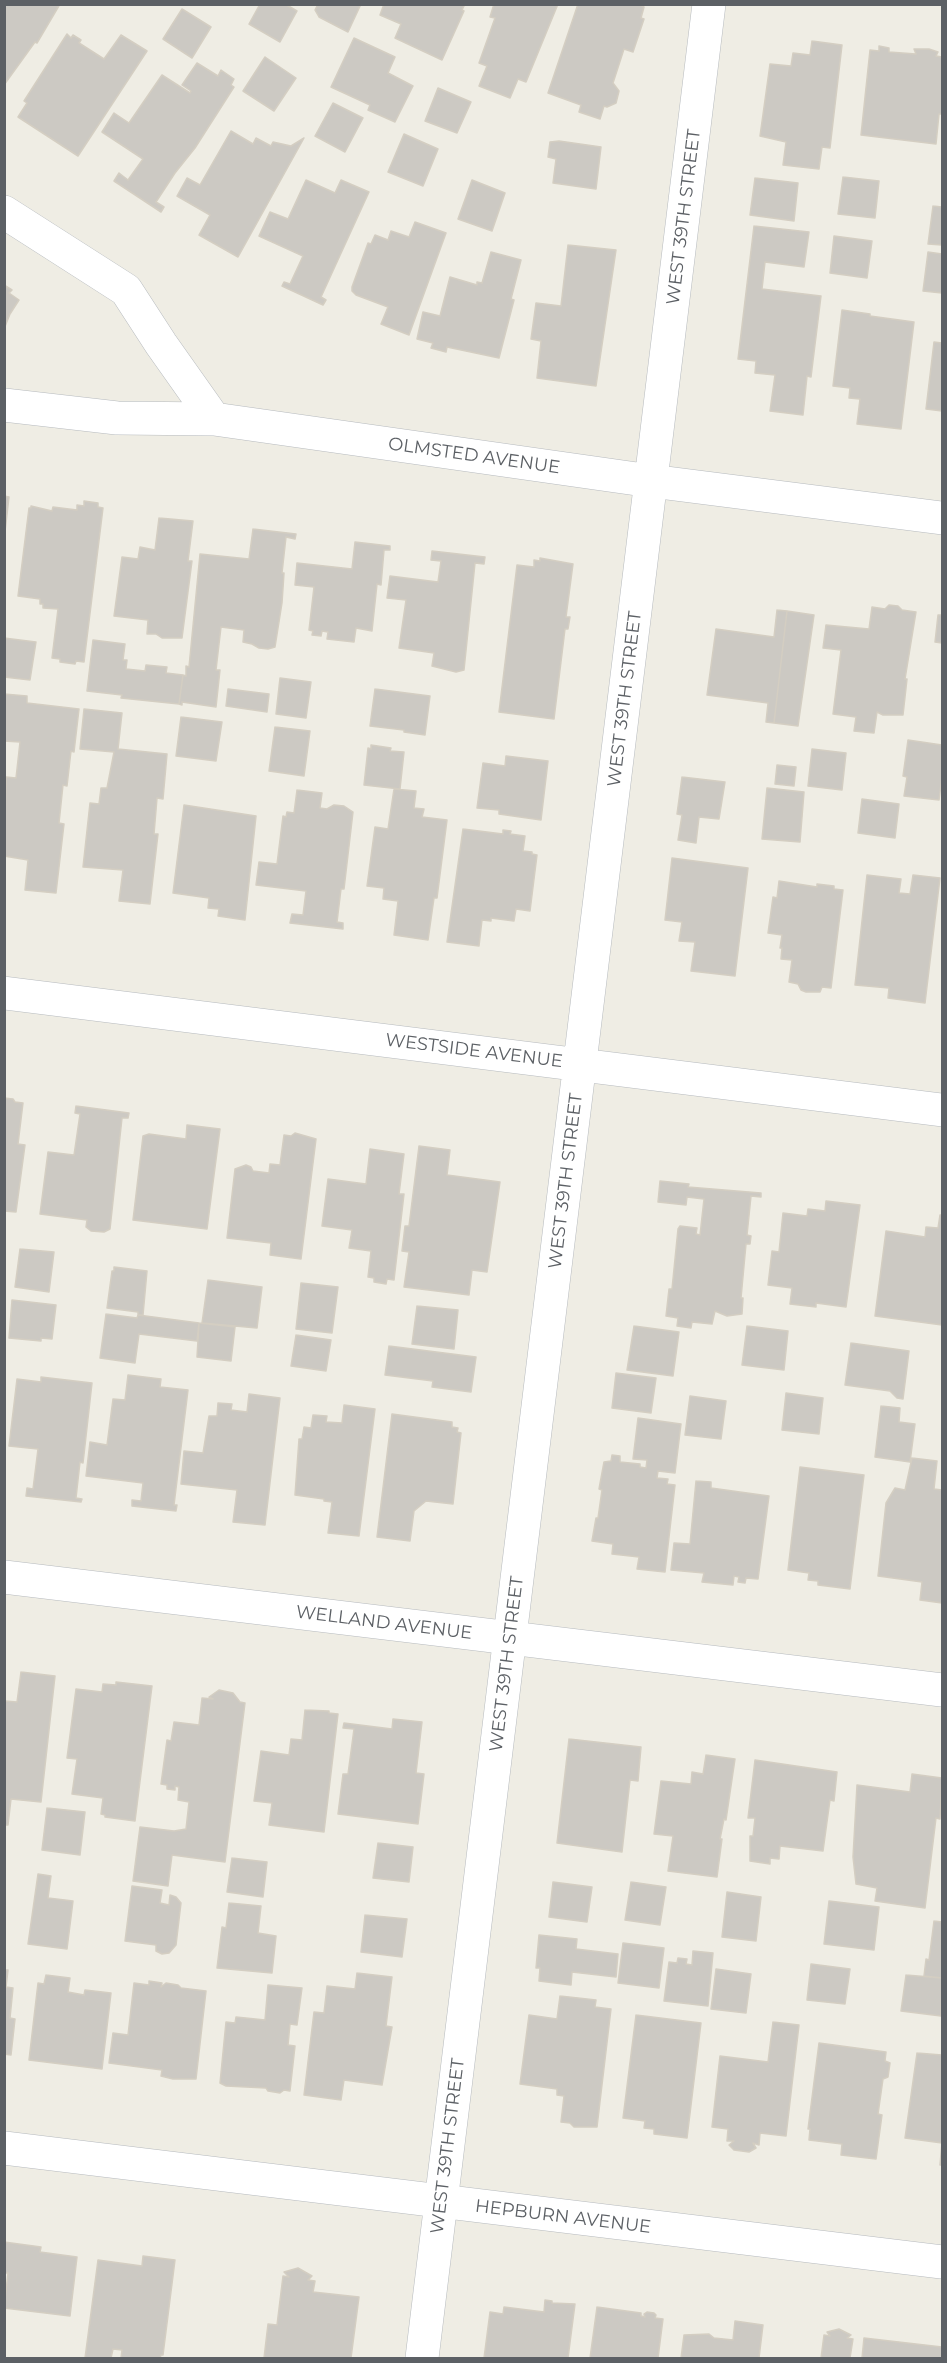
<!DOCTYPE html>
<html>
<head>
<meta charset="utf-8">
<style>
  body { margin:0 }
  #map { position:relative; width:947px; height:2363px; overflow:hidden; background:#efede4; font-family:Montserrat,sans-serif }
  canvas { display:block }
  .frame { position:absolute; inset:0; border:6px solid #5c6065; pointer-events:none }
</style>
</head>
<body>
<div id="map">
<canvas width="947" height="2363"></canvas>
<div class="frame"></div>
</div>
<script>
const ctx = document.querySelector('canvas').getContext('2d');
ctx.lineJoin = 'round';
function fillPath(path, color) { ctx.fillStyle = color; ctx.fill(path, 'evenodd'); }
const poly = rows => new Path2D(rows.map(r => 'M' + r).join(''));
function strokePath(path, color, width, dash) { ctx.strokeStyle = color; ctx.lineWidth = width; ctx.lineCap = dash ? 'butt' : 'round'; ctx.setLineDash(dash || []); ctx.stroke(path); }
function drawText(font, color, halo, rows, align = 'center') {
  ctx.font = font + ' Montserrat,sans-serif'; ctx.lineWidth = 5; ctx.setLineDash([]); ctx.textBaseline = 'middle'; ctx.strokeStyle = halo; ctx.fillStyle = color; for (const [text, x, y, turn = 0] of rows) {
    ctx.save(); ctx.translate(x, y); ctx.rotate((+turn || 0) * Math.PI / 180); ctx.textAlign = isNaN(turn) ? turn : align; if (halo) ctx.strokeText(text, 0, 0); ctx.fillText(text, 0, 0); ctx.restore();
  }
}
const building = poly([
  [4,4,60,4,37,43,35,42,4,85,4,4],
  [260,4,285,4,297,11,280,42,249,24,260,4],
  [318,4,361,4,348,32,319,17,315,10,318,4],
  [384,4,465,4,462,10,464,11,442,60,395,38,401,24,380,15,384,4],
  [494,4,558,4,526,82,518,79,510,98,479,86,487,66,479,63,495,18,490,17,494,4],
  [578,4,638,4,644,7,641,18,644,19,633,52,624,49,613,83,619,91,616,103,607,107,604,106,600,119,579,112,581,105,548,93,578,4],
  [182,9,211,27,192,58,163,39,182,9],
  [67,34,71,38,73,35,81,40,79,43,104,59,121,35,147,51,78,156,18,117,27,103,24,101,67,34],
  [354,38,395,57,388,73,413,86,395,122,368,110,370,105,331,87,354,38],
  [812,41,842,45,830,148,822,147,819,169,783,165,786,142,760,136,770,64,791,66,793,53,810,55,812,41],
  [879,46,889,48,889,52,916,54,914,49,929,49,938,52,936,56,942,57,942,114,939,114,936,144,861,135,870,50,879,51,879,46],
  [265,57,296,78,274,111,243,91,265,57],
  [197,63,218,76,221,70,234,79,231,85,234,87,195,148,175,173,156,202,164,207,161,212,114,181,119,173,128,180,143,159,102,132,114,113,129,123,162,75,190,93,191,91,182,85,197,63],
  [438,88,471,102,457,133,425,121,438,88],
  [333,103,363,118,345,152,315,136,333,103],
  [231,131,253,144,256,138,271,146,273,142,291,146,304,138,238,257,199,235,210,215,177,196,187,178,200,185,231,131],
  [404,134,438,149,423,186,388,172,404,134],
  [559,141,601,147,596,189,553,183,556,159,548,157,550,142,559,141],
  [843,177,879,181,875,218,838,214,843,177],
  [755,178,798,183,794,221,750,215,755,178],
  [306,180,335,193,341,180,369,192,321,297,326,300,323,305,282,286,284,282,290,284,303,256,259,236,270,212,288,219,306,180],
  [472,180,505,193,492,231,458,219,472,180],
  [933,206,942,207,942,245,928,244,933,206],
  [415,222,446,233,409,335,381,324,388,307,356,295,352,291,352,287,368,243,371,244,375,235,388,240,391,231,409,237,415,222],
  [754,226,809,232,804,267,765,262,762,289,821,296,811,377,807,376,803,415,770,411,775,375,755,373,756,361,738,359,754,226],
  [834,236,872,241,867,278,830,273,834,236],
  [568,245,616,250,596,386,537,378,541,341,531,339,536,303,561,306,568,245],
  [491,252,521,260,511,299,514,300,499,358,447,347,446,352,431,348,433,343,417,339,423,312,440,316,450,277,477,285,477,282,482,283,491,252],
  [928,252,942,254,942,293,923,291,928,252],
  [4,285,12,290,9,293,19,300,10,314,4,329,4,285],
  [842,310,870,314,870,316,914,322,901,429,857,424,860,399,849,398,850,388,833,386,842,310],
  [934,342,942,343,942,411,926,409,934,342],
  [4,496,9,497,4,540,4,496],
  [84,501,98,503,98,507,103,508,84,662,76,661,75,664,60,662,60,659,52,658,58,609,43,608,43,604,40,604,40,599,18,596,29,508,31,508,31,506,52,511,53,507,77,510,77,505,84,506,84,501],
  [159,518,193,521,188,561,192,561,182,638,162,638,156,634,147,634,148,620,114,616,122,557,138,559,140,547,155,550,159,518],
  [253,529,296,534,295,539,286,537,282,573,284,573,282,603,275,647,268,649,259,648,252,644,243,642,244,630,221,627,216,670,220,670,216,707,182,702,182,705,179,704,183,675,186,676,186,666,189,667,200,554,249,559,253,529],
  [355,542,390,546,390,550,384,550,381,585,377,584,372,631,356,628,354,642,327,639,328,632,322,631,321,636,312,635,313,631,309,630,314,587,295,585,297,563,352,569,355,542],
  [432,551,485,557,484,564,475,563,464,670,456,672,432,666,434,653,399,648,406,600,387,598,390,576,438,582,441,561,431,560,432,551],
  [540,558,573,564,566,617,570,617,568,629,565,629,554,719,499,712,517,565,534,567,534,560,540,561,540,558],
  [889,605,898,606,902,610,916,612,905,679,907,679,903,715,883,715,877,712,874,733,854,731,856,717,833,714,841,650,823,648,826,625,869,629,872,607,885,609,889,605],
  [777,610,787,611,774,723,766,722,768,703,707,695,716,629,774,637,777,610],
  [787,611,814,615,798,726,774,723,787,611],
  [938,615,942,615,942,643,935,642,938,615],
  [4,638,36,642,30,680,4,677,4,638],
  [93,640,125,644,123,660,127,660,126,669,145,671,146,665,167,667,166,673,183,675,179,704,121,698,122,695,87,691,93,640],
  [280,678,311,682,306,718,276,714,280,678],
  [228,689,269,694,267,712,226,706,228,689],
  [375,689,430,696,425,735,404,732,404,730,370,726,375,689],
  [4,694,27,696,27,703,79,709,74,752,71,751,67,786,63,785,59,823,64,824,56,893,25,890,28,860,4,856,6,777,16,778,20,742,4,741,4,694],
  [84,709,122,713,118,749,167,754,163,799,157,798,154,834,158,834,150,904,119,901,123,870,83,867,90,803,99,804,101,788,107,788,114,752,80,749,84,709],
  [181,717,222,722,216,761,176,756,181,717],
  [275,727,310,731,304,776,269,771,275,727],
  [908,740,942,745,942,777,939,800,904,796,907,777,903,776,908,740],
  [371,745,391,748,390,751,404,752,400,789,364,785,368,748,371,749,371,745],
  [812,749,846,753,842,790,808,786,812,749],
  [506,756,548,761,541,820,499,814,499,810,477,808,483,763,505,766,506,756],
  [777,765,796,767,794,786,775,784,777,765],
  [682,777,725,782,719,819,699,817,696,843,678,840,682,815,677,814,682,777],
  [767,788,804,792,800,842,762,839,767,788],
  [394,789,416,791,414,808,424,809,422,817,447,820,437,898,434,898,428,940,394,935,398,901,383,899,384,888,367,886,375,827,388,829,394,789],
  [297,790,322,793,320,808,327,809,334,805,344,806,353,812,344,889,341,889,337,922,343,923,343,929,290,923,292,914,303,915,306,891,256,885,259,862,277,864,283,816,286,817,287,812,294,813,297,790],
  [862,799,899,804,895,838,858,833,862,799],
  [184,805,256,816,245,920,218,916,219,909,208,908,209,898,173,893,184,805],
  [463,829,503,834,503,830,511,831,510,834,525,836,523,851,532,852,532,854,537,855,530,911,516,909,514,921,491,918,491,921,482,920,479,946,447,942,463,829],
  [672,858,748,868,735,976,691,971,695,942,679,941,682,922,665,920,672,858],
  [867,875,901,879,899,893,910,894,913,875,940,878,925,1003,888,998,889,988,855,985,867,875],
  [779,881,817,887,817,884,834,886,834,889,843,890,831,988,822,987,820,992,806,992,801,990,798,984,789,982,792,960,781,959,782,948,780,948,782,935,768,933,773,897,777,898,779,881],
  [4,1098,13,1099,15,1102,23,1103,18,1144,25,1145,16,1212,4,1211,4,1098],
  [76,1106,129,1113,128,1118,122,1118,110,1229,104,1232,91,1231,86,1227,87,1220,40,1214,48,1152,74,1155,80,1114,75,1113,76,1106],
  [187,1125,220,1129,207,1229,133,1220,143,1136,149,1134,186,1139,187,1125],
  [295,1133,316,1139,301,1259,270,1255,271,1243,227,1238,235,1169,246,1165,251,1167,253,1171,269,1173,270,1164,280,1165,284,1135,291,1136,295,1133],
  [419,1146,450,1150,447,1175,500,1182,487,1272,472,1270,469,1295,404,1287,409,1252,402,1251,405,1226,409,1226,419,1146],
  [370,1149,404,1154,399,1194,404,1194,394,1280,387,1279,386,1284,374,1282,374,1278,368,1277,371,1251,349,1248,352,1230,322,1226,328,1179,366,1184,370,1149],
  [660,1181,689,1184,688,1187,761,1193,761,1197,751,1196,747,1235,751,1236,750,1244,746,1244,741,1298,743,1298,742,1314,727,1316,715,1311,712,1324,692,1322,691,1328,677,1326,678,1318,666,1316,669,1289,672,1289,678,1229,680,1226,697,1228,696,1234,700,1235,704,1199,687,1197,686,1205,658,1202,660,1181],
  [826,1201,860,1205,846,1307,816,1303,816,1307,790,1304,792,1288,768,1285,772,1251,779,1252,783,1213,807,1216,808,1209,825,1211,826,1201],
  [940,1215,942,1215,942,1325,875,1316,886,1231,925,1237,926,1227,938,1228,940,1215],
  [20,1249,54,1252,49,1292,15,1287,20,1249],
  [114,1267,147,1271,143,1315,138,1315,138,1312,107,1308,112,1271,114,1271,114,1267],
  [208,1280,262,1287,257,1328,202,1323,208,1280],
  [301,1283,338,1287,332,1333,296,1329,301,1283],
  [12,1300,56,1305,52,1339,41,1338,41,1341,9,1338,12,1300],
  [417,1306,458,1310,454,1349,412,1344,417,1306],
  [106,1314,137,1318,138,1315,199,1323,197,1341,139,1334,135,1363,100,1358,106,1314],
  [199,1323,235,1327,231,1361,197,1357,199,1323],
  [634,1326,679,1332,673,1376,627,1370,634,1326],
  [747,1326,788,1331,784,1370,742,1365,747,1326],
  [296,1335,331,1340,326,1371,291,1366,296,1335],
  [851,1343,909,1351,903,1399,897,1398,890,1391,845,1385,851,1343],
  [389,1346,476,1357,471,1392,432,1387,433,1381,385,1375,389,1346],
  [616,1373,656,1378,651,1413,612,1408,616,1373],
  [128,1375,161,1379,160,1387,188,1390,174,1505,177,1505,176,1511,132,1506,132,1500,141,1501,143,1483,86,1476,90,1442,107,1445,113,1399,125,1400,128,1375],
  [41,1377,92,1383,83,1463,80,1462,76,1498,82,1499,81,1502,26,1496,27,1488,33,1489,38,1449,9,1446,17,1379,41,1382,41,1377],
  [786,1393,823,1398,819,1434,782,1430,786,1393],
  [249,1394,280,1398,265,1525,233,1522,237,1490,181,1484,184,1451,203,1453,209,1416,217,1416,218,1403,232,1404,231,1410,247,1412,249,1394],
  [690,1396,726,1401,721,1439,685,1435,690,1396],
  [344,1405,375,1409,359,1536,328,1533,332,1502,324,1501,324,1499,295,1495,299,1439,302,1439,304,1427,311,1428,313,1415,327,1416,326,1422,342,1423,344,1405],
  [881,1406,900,1408,899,1422,915,1424,910,1462,875,1457,881,1406],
  [392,1414,452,1422,452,1427,458,1428,457,1432,461,1433,453,1504,426,1501,414,1511,410,1541,377,1537,392,1414],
  [638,1418,681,1424,675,1473,658,1471,657,1478,668,1479,667,1484,675,1485,665,1572,637,1569,639,1557,612,1554,613,1544,592,1541,596,1518,598,1518,602,1490,599,1489,604,1462,611,1461,612,1455,620,1456,620,1462,640,1464,640,1467,646,1468,647,1460,633,1459,638,1418],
  [912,1458,937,1461,934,1489,942,1490,942,1603,920,1600,922,1582,878,1576,886,1503,895,1488,905,1490,912,1458],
  [800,1467,864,1475,850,1589,818,1585,818,1581,808,1580,809,1573,788,1570,800,1467],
  [696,1481,711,1482,711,1488,769,1496,758,1579,746,1578,745,1583,738,1582,739,1577,734,1576,733,1585,702,1582,704,1573,671,1570,674,1543,690,1544,696,1481],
  [21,1672,55,1676,41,1802,11,1799,8,1825,4,1825,4,1707,5,1701,17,1702,21,1672],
  [116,1682,152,1686,135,1821,105,1817,105,1815,101,1814,103,1798,72,1794,77,1759,67,1758,76,1689,102,1692,103,1684,116,1685,116,1682],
  [219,1690,233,1693,240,1702,245,1703,225,1862,172,1855,168,1886,133,1881,140,1827,174,1831,186,1829,189,1802,178,1800,179,1787,175,1786,175,1790,167,1789,167,1785,161,1784,167,1740,171,1741,174,1722,199,1725,202,1698,213,1699,209,1697,219,1690],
  [305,1710,329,1711,329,1713,338,1714,324,1832,269,1825,272,1803,254,1801,261,1751,289,1755,291,1739,302,1740,305,1710],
  [393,1719,422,1722,416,1773,424,1774,418,1824,338,1814,343,1774,348,1774,354,1729,343,1728,344,1723,392,1729,393,1719],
  [569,1739,641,1747,638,1781,630,1780,622,1852,557,1843,569,1739],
  [706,1755,735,1759,726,1820,724,1819,720,1839,722,1839,717,1877,668,1871,673,1836,654,1834,661,1781,691,1784,692,1772,703,1774,706,1755],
  [755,1760,837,1772,834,1801,830,1800,823,1851,780,1846,779,1859,770,1858,770,1864,750,1861,750,1836,753,1836,755,1818,748,1818,755,1760],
  [912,1774,942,1778,940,1819,936,1818,925,1908,875,1901,877,1888,856,1884,853,1857,857,1785,910,1792,912,1774],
  [47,1808,85,1812,80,1855,42,1850,47,1808],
  [378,1843,413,1847,409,1882,373,1878,378,1843],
  [232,1858,267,1862,263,1897,227,1892,232,1858],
  [38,1874,51,1876,48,1898,73,1901,67,1949,28,1944,38,1874],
  [553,1882,592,1887,587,1922,549,1917,553,1882],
  [631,1882,666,1887,660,1925,625,1920,631,1882],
  [132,1886,162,1890,160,1903,169,1905,170,1895,176,1897,181,1903,176,1945,169,1953,162,1954,156,1951,156,1945,125,1941,132,1886],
  [727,1892,761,1897,756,1941,722,1937,727,1892],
  [829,1901,879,1907,874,1950,824,1944,829,1901],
  [229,1903,261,1906,258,1933,276,1936,272,1973,217,1968,222,1927,226,1928,229,1903],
  [365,1915,407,1919,402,1957,361,1952,365,1915],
  [934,1921,942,1922,942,1978,924,1976,926,1959,929,1960,934,1921],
  [539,1935,577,1939,576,1949,618,1954,616,1977,572,1972,571,1985,539,1981,540,1968,536,1968,539,1935],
  [623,1943,664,1948,659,1988,618,1983,623,1943],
  [693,1951,713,1953,708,2006,664,2001,669,1962,677,1963,678,1958,687,1959,686,1964,692,1965,693,1951],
  [811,1964,850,1969,845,2004,807,2000,811,1964],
  [716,1969,751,1974,746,2013,711,2009,716,1969],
  [4,1970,8,1970,6,1987,13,1988,10,2018,15,2019,11,2055,4,2054,4,1970],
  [357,1973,392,1977,386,2026,392,2027,382,2085,344,2080,341,2100,304,2095,314,2012,324,2013,327,1986,355,1989,357,1973],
  [46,1975,70,1978,68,1992,84,1995,85,1990,111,1993,102,2069,29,2060,38,1983,44,1984,46,1975],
  [906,1975,942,1978,941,2016,901,2011,906,1975],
  [149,1981,162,1983,161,1987,166,1983,178,1985,181,1988,206,1991,196,2079,173,2079,161,2076,162,2070,109,2063,113,2033,128,2035,134,1983,149,1985,149,1981],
  [268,1985,302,1988,297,2025,290,2024,288,2045,295,2046,290,2091,284,2090,280,2093,268,2091,266,2088,226,2086,220,2083,226,2022,235,2023,236,2017,265,2020,268,1985],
  [560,1996,596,2000,595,2007,611,2009,597,2127,574,2127,570,2123,561,2122,564,2096,557,2095,557,2089,520,2084,529,2015,557,2019,560,1996],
  [636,2015,701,2023,687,2138,654,2134,654,2129,644,2128,645,2121,623,2118,636,2015],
  [773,2022,799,2025,786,2136,760,2133,759,2145,753,2143,756,2148,749,2152,734,2150,729,2145,734,2141,727,2141,728,2129,712,2127,720,2056,768,2062,773,2022],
  [819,2043,886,2052,885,2061,890,2063,888,2077,883,2079,878,2114,882,2115,876,2159,841,2155,842,2144,809,2140,810,2129,808,2129,819,2043],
  [917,2053,942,2055,942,2165,940,2165,942,2143,905,2138,917,2053],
  [4,2242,41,2247,40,2252,77,2257,70,2316,4,2308,8,2273,4,2273,4,2242],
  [143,2256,175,2260,163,2355,161,2355,160,2358,121,2358,122,2350,113,2349,111,2358,85,2358,98,2260,142,2266,143,2256],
  [298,2268,312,2276,308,2280,315,2281,313,2292,359,2297,351,2358,264,2358,268,2324,277,2325,283,2276,289,2277,284,2272,298,2268],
  [545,2300,552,2301,552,2303,575,2304,568,2358,484,2358,490,2312,503,2314,504,2307,544,2312,545,2300],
  [597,2307,641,2313,641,2316,645,2317,644,2314,647,2312,654,2313,656,2315,655,2318,663,2319,658,2358,590,2358,597,2307],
  [735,2321,763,2325,759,2358,681,2358,684,2335,709,2334,714,2338,733,2340,735,2321],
  [839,2329,851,2335,847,2338,853,2339,850,2358,821,2358,824,2335,830,2336,827,2332,839,2329],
  [864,2338,942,2347,942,2358,862,2358,864,2338]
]);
fillPath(building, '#ccc9c3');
strokePath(building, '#d4cec2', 1.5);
const minor = poly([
  [4,212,126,290,161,344,214,419],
  [4,405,117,418,214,419,651,481,942,518],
  [4,993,942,1110],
  [4,1577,942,1690],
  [4,2148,942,2262],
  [422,2358,709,4]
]);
strokePath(minor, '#b6babe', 34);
strokePath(minor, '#fff', 33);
drawText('18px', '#5c6065', '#fff', [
  ["WEST 39TH STREET",684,217,-83],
  ["OLMSTED AVENUE",474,456,8],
  ["WEST 39TH STREET",625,699,-83],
  ["WESTSIDE AVENUE",474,1051,7],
  ["WEST 39TH STREET",566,1181,-83],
  ["WELLAND AVENUE",384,1623,7],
  ["WEST 39TH STREET",507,1664,-83],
  ["WEST 39TH STREET",448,2146,-83],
  ["HEPBURN AVENUE",563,2217,7]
]);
</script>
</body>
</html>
